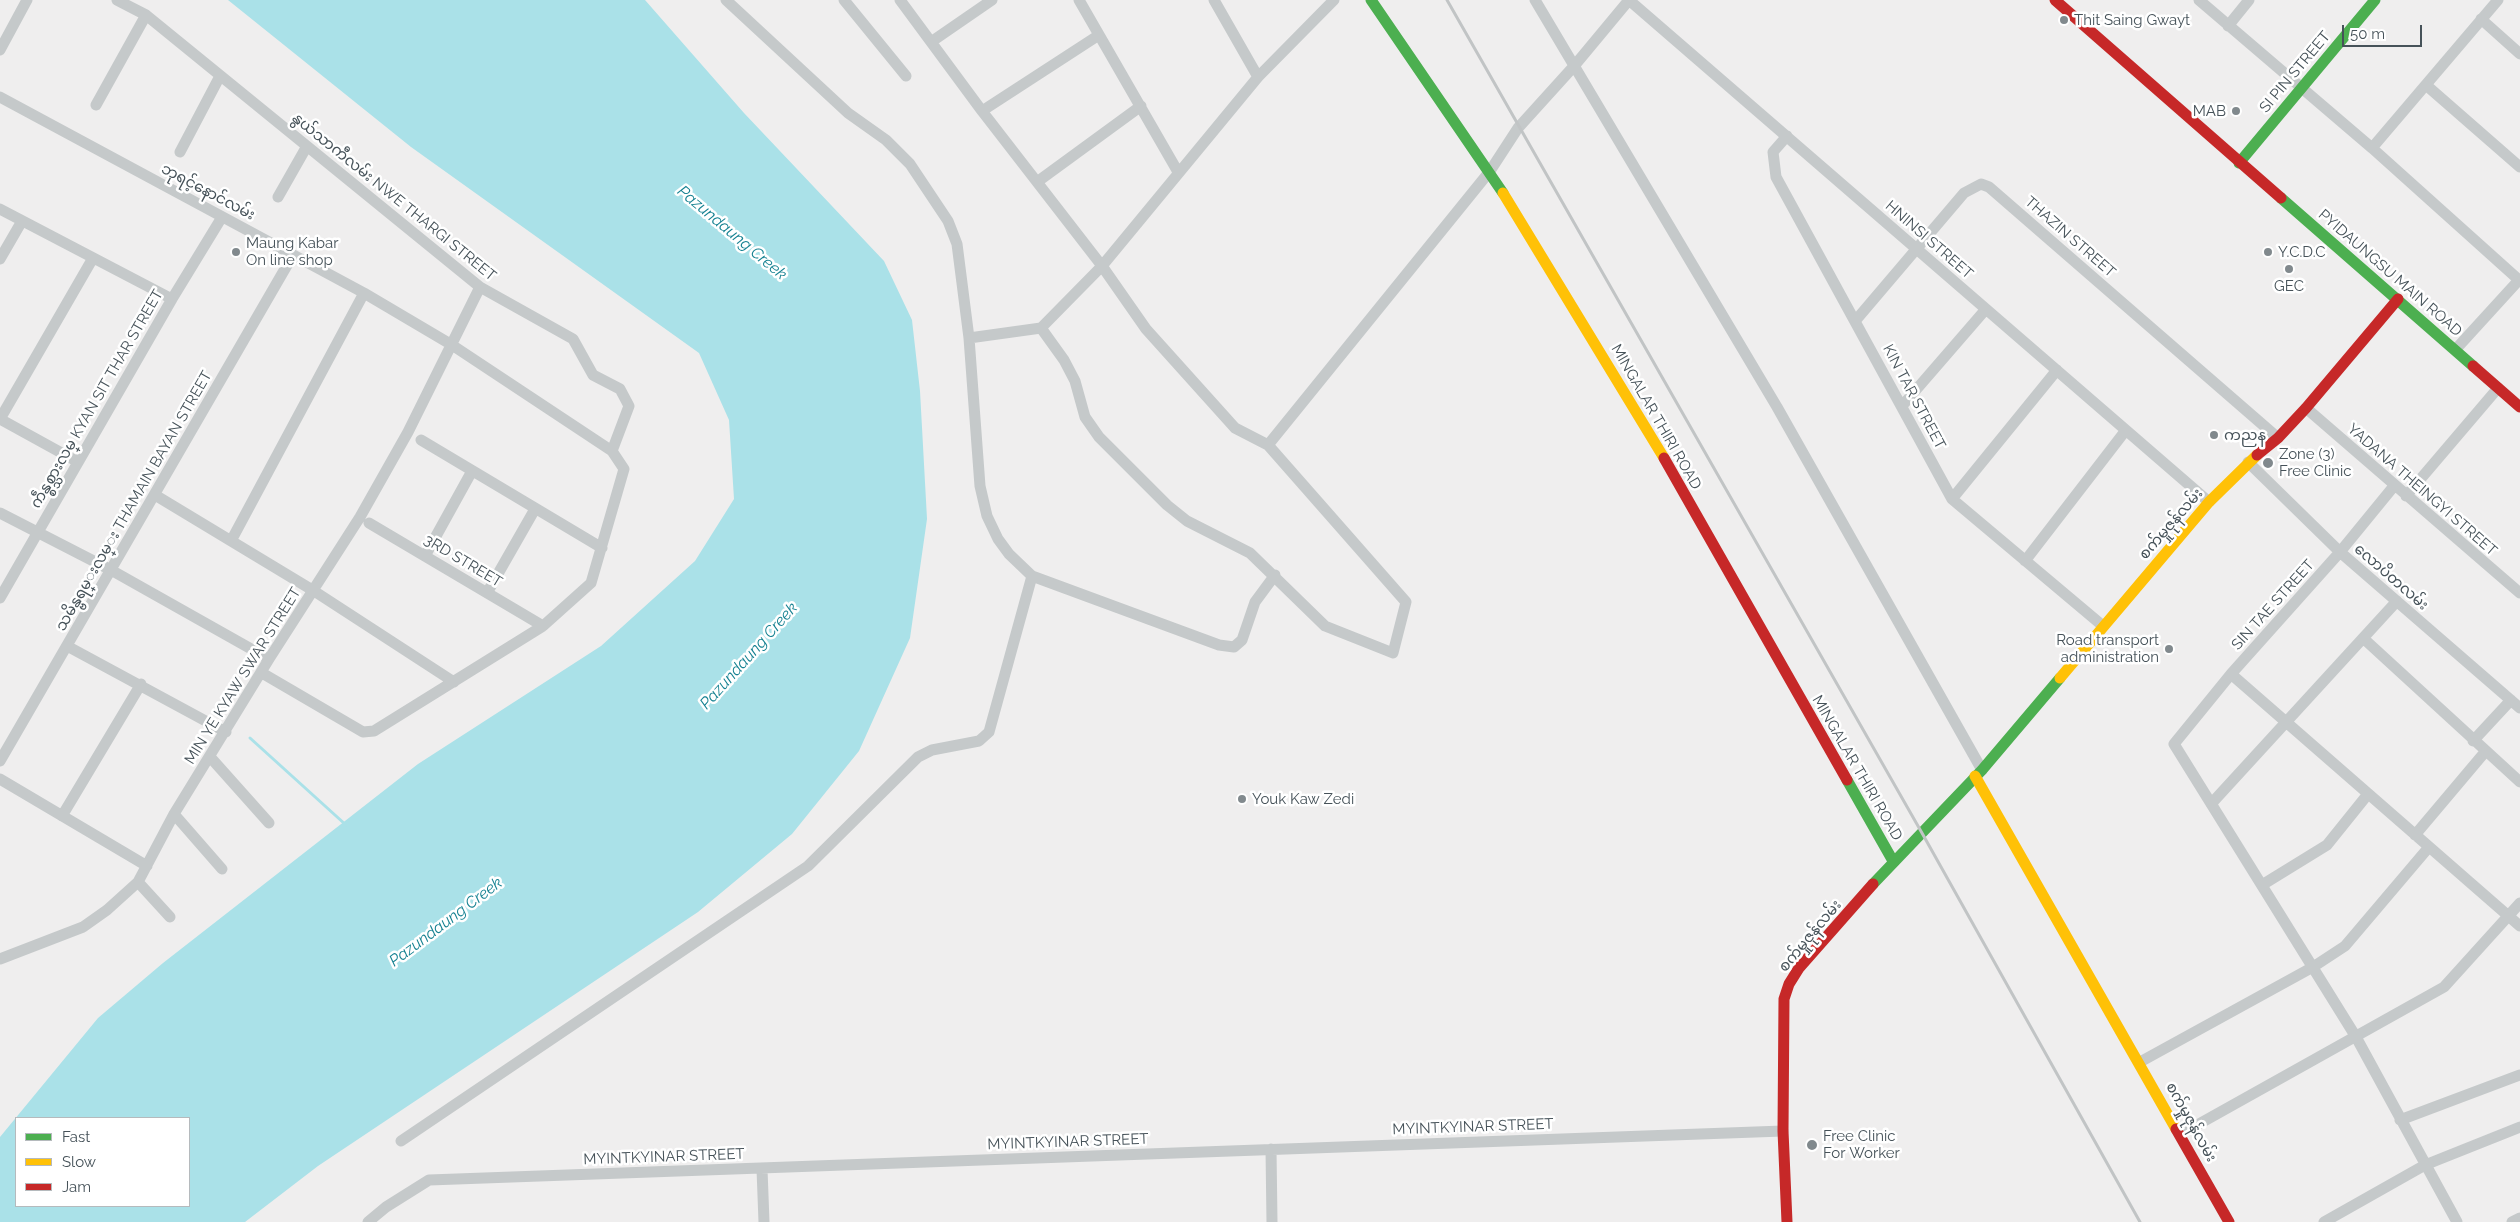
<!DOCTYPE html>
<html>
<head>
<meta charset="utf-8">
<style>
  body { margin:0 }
  #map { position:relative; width:2520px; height:1222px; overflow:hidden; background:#efeeee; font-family:Raleway,sans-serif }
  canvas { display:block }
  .legend { position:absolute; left:15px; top:1117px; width:175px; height:90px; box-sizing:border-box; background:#fff; border:1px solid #b5babd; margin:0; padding:6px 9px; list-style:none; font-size:15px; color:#465259 }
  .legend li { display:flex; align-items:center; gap:10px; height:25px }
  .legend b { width:25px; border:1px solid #b5babd }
  .scale { position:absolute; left:2342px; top:25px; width:80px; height:22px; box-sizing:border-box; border:2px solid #465259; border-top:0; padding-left:6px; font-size:15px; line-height:18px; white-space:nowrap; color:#465259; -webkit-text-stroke:4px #fff; paint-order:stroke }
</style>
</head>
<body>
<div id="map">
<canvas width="2520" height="1222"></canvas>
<ul class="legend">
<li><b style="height:6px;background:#4caf50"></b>Fast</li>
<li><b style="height:6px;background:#ffc107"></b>Slow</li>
<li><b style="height:6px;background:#c62828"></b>Jam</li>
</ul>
<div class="scale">50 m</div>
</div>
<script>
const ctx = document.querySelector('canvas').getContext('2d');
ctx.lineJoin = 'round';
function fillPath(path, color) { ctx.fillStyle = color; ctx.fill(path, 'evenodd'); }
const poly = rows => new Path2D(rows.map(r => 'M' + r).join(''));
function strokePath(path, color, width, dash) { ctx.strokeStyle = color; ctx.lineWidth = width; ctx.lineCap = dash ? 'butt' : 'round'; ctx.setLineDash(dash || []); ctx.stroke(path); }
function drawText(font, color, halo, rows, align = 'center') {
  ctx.font = font + ' Raleway,"Noto Sans Myanmar",sans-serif'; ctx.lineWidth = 5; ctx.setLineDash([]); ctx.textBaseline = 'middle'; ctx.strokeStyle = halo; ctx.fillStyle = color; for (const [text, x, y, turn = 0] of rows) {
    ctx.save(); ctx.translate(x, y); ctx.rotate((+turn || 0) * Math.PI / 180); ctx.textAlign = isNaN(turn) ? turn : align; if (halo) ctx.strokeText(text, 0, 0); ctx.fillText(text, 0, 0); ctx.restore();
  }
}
fillPath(poly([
  [228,0,645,0,744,113,884,261,912,320,920,391,927,519,910,638,859,751,792,834,698,912,318,1166,245,1222,0,1222,0,1137,98,1018,163,963,418,764,601,646,695,561,734,499,729,420,699,353,411,147],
  [16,1118,189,1118,189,1206,16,1206]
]), '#aae1e8');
strokePath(poly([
  [250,738,346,825]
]), '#aae1e8', 3);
strokePath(poly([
  [117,0,146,15,480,287,573,339,593,375,620,389,629,406,612,451],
  [726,0,848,113,886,140,910,164,948,221,957,244,969,338,980,486,987,516,998,539,1009,554,1032,576,1219,645,1234,647,1242,640,1255,602,1275,575],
  [844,0,906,76],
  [900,0,982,111,1102,266,1146,329,1235,428,1268,445,1406,602,1393,653,1325,626,1250,553,1187,521,1167,505,1099,437,1085,417,1075,381,1064,360,1041,328],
  [1079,0,1178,172],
  [1214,0,1258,77],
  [1535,0,1777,407,1982,770],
  [1629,0,2209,502],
  [2199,0,2372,148,2520,281],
  [2481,19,2520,54],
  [2228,26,2249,0],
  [931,42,992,0],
  [0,50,27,0],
  [2426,85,2520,167],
  [0,97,364,293,452,345,612,451,624,469,591,583,543,626,374,731,363,732,262,673],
  [96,105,146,15],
  [982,111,1099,35],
  [1787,136,1773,152,1776,177,1952,499,2103,626],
  [2372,148,2498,0],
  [180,152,220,76],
  [1037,182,1141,106],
  [278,197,307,146],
  [0,209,172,299],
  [0,259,22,221],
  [1856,320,1964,193,1981,184,1989,187,2278,438],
  [969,338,1041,328,1102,266,1258,77,1334,0],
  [2456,349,2519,280],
  [1902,406,1986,309],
  [2306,408,2520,593],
  [0,419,93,258],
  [0,419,78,462],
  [421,440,602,548],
  [1268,445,1490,171,1518,128,1575,65,1629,0],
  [2248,462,2340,552,2520,708],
  [2394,486,2340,552,2231,674,2174,744,2356,1037,2457,1222],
  [155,495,314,591,454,682],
  [2406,496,2498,388],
  [1952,499,2057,370],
  [0,513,111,570,269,659],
  [369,523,543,626],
  [231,541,364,293],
  [425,556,472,471],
  [2025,561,2126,430],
  [487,593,535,509],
  [0,598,172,299,222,217],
  [2363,638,2520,782],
  [67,646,226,732],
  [2231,674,2520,926],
  [2473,741,2511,700],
  [211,758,269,823],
  [0,761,293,255],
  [0,779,147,866],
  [2211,804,2397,601],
  [174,814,222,869],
  [62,816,141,684],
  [2415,835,2485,752],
  [138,882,170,917],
  [2262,885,2327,845,2368,794],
  [0,959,83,927,107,910,138,882,174,814,269,659,360,517,408,432,480,287],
  [2140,1062,2313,967,2345,946,2429,847],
  [2400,1120,2520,1075],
  [2181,1134,2444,987,2520,903],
  [401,1141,808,866,918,757,932,750,979,741,989,732,1032,576],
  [1271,1149,1272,1222],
  [762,1169,764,1222],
  [368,1222,386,1207,429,1180,1783,1131],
  [2324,1222,2425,1165,2520,1127],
  [2512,1222,2520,1218]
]), '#c5c9ca', 11);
strokePath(poly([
  [1371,0,1503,193],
  [2239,163,2375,0],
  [2281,198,2473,366],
  [1847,780,1893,861],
  [1873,884,1982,770,2060,678]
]), '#4caf50', 11);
strokePath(poly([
  [1503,193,1664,458],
  [2060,678,2209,502,2257,455],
  [1975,776,2176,1129]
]), '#ffc107', 11);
strokePath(poly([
  [2055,0,2281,198],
  [2473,366,2520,407],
  [2257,455,2278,438,2306,408,2398,299],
  [1664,458,1847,780],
  [2176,1129,2229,1222],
  [1787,1222,1783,1131,1784,999,1789,984,1799,968,1873,884]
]), '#c62828', 11);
strokePath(poly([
  [1447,0,1922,833,2140,1222]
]), '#c1c4c5', 3);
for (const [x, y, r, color] of [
  [2064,20,5,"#81898d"],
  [2236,111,5,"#81898d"],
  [236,252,5,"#81898d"],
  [2268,252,5,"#81898d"],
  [2289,269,5,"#81898d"],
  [2214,435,5,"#81898d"],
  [2268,463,6,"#81898d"],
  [2169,649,5,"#81898d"],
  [1242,799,5,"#81898d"],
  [1812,1145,6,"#81898d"]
]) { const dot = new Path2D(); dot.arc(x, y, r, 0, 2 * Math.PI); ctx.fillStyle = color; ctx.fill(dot); strokePath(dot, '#fff', 2); }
drawText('15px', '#465259', '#fff', [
  ["Thit Saing Gwayt",2074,20],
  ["MAB",2226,111,"right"],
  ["Maung Kabar",246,243],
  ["On line shop",246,260],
  ["Y.C.D.C",2278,252],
  ["GEC",2289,286,"center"],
  ["ကညန",2224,435],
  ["Zone (3)",2279,454],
  ["Free Clinic",2279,471],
  ["Road transport",2159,640,"right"],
  ["administration",2159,657,"right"],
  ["Youk Kaw Zedi",1252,799],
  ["Free Clinic",1823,1136],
  ["For Worker",1823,1153]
], 'left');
drawText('15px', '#465259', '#fff', [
  ["SI PIN STREET",2295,72,-50],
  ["ဘုရင့်နောင်လမ်း",208,192,28],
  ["နွယ်သာကီလမ်း NWE THARGI STREET",394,197,39],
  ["THAZIN STREET",2070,237,41],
  ["HNINSI STREET",1929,240,41],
  ["PYIDAUNGSU MAIN ROAD",2390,273,41],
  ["KIN TAR STREET",1914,397,62],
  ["ကဵန္စစ္သားလမ္ KYAN SIT THAR STREET",97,399,-60],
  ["MINGALAR THIRI ROAD",1656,417,60],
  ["YADANA THEINGYI STREET",2422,490,41],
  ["သမိန္ဗရမ္းလမ္း THAMAIN BAYAN STREET",134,501,-60],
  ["စက်မှုဇုန်လမ်း",2171,524,-49],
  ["3RD STREET",463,561,31],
  ["လောပိတလမ်း",2391,577,41],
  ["SIN TAE STREET",2273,605,-48],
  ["MIN YE KYAW SWAR STREET",243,676,-58],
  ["MINGALAR THIRI ROAD",1857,768,60],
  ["စက်မှုဇုန်လမ်း",1810,936,-50],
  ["စက်မှုဇုန်လမ်း",2191,1122,61],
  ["MYINTKYINAR STREET",1473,1127,-2],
  ["MYINTKYINAR STREET",1068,1142,-2],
  ["MYINTKYINAR STREET",664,1157,-2]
]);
drawText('italic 16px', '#148191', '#fff', [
  ["Pazundaung Creek",732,233,40],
  ["Pazundaung Creek",749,656,-48],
  ["Pazundaung Creek",446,922,-37]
]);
</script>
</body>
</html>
